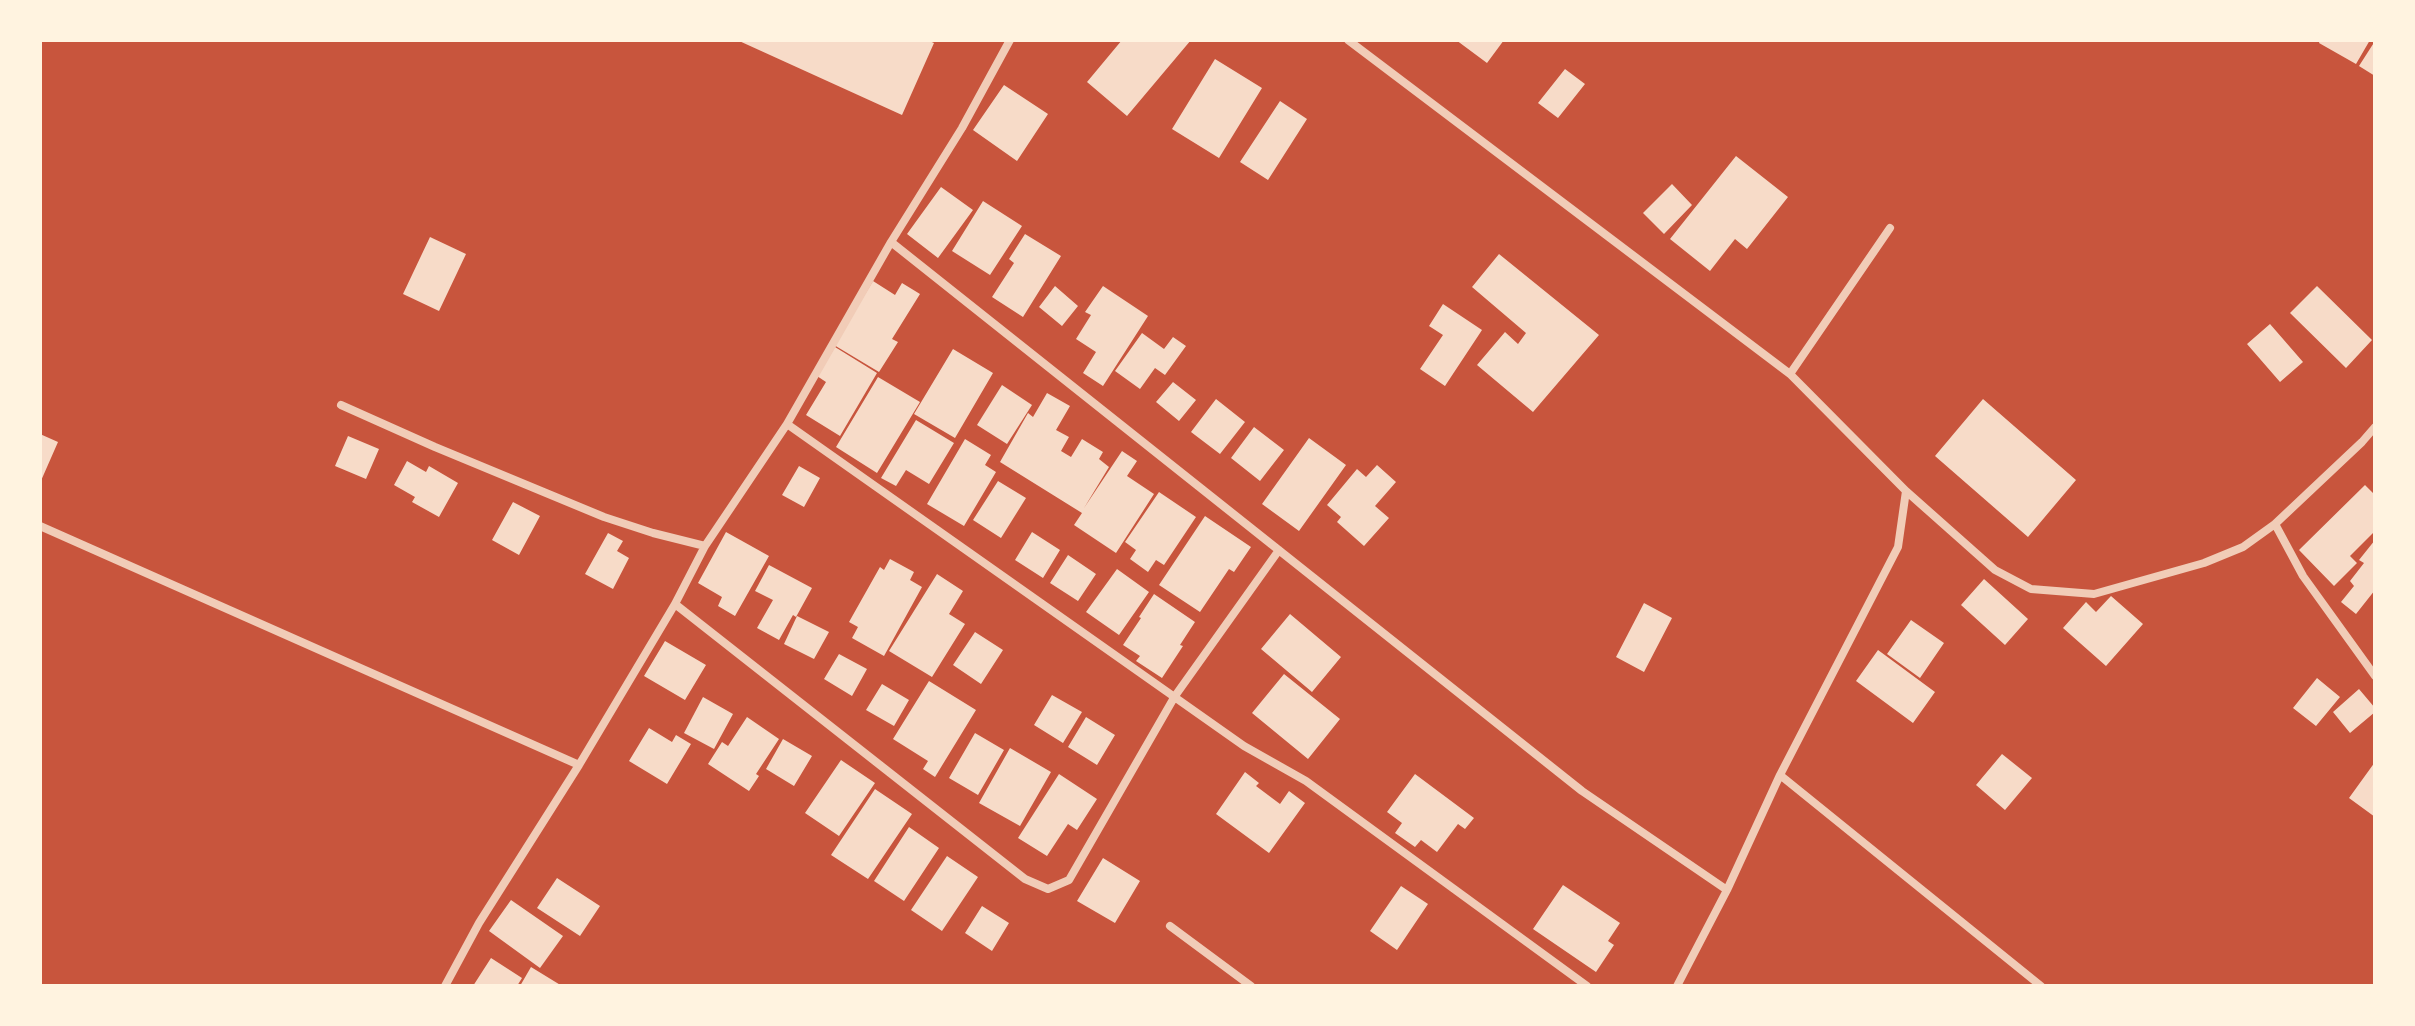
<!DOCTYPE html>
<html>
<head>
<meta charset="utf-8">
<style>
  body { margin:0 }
  #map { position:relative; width:2415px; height:1026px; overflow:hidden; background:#c8553d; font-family:"Work Sans",sans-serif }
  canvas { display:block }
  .frame { position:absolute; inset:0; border:42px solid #fff3e0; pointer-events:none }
</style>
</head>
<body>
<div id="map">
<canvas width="2415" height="1026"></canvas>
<div class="frame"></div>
</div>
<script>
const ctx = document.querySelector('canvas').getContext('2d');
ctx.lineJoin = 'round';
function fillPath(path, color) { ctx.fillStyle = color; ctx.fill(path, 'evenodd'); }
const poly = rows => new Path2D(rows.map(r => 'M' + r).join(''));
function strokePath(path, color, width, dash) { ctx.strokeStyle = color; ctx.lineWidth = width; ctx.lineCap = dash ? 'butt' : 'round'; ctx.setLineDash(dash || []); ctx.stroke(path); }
fillPath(poly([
  [737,40,927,40,934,43,902,115],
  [1122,40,1191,40,1127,116,1087,82],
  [1456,40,1504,40,1487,63],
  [2320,40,2370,40,2356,64,2319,43],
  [2375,41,2375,76,2359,66],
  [1215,59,1262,88,1219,158,1172,129],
  [1565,69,1585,84,1558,118,1538,103],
  [1004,85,1048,114,1017,161,973,130],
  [1280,101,1307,119,1268,180,1240,162],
  [1736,156,1788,197,1747,249,1735,239,1710,271,1670,239],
  [1672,184,1692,205,1664,234,1643,213],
  [941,187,973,210,938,258,907,234],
  [983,201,1022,226,990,275,952,251],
  [1025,234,1061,256,1023,317,992,297,1014,263,1009,259],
  [430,237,466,254,439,311,403,294],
  [1499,254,1599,335,1533,412,1477,365,1505,332,1518,344,1526,333,1472,287],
  [873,281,895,295,902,283,920,294,892,339,898,342,879,372,834,345],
  [1055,286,1078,306,1062,326,1039,307],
  [1103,286,1148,316,1103,386,1083,373,1096,352,1076,339,1091,315,1085,312],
  [2317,286,2372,340,2346,368,2290,313],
  [1443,304,1482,330,1445,386,1420,369,1443,335,1429,326],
  [2270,324,2303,362,2280,382,2247,344],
  [1142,333,1164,349,1173,337,1186,346,1165,375,1155,368,1140,389,1115,371],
  [835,347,877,373,840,436,806,415,826,382,817,376],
  [953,349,993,373,955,438,914,414],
  [878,377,920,402,877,473,836,447],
  [1173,382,1196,400,1179,421,1156,402],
  [1002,385,1032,405,1007,444,977,425],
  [1047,393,1070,406,1056,430,1069,437,1061,451,1071,457,1082,439,1103,452,1099,459,1109,467,1084,508,1122,451,1137,461,1127,476,1154,494,1116,553,1074,525,1082,513,1000,462,1028,413,1033,417],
  [1216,399,1245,422,1220,454,1191,432],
  [1983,399,2076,480,2028,537,1935,456],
  [916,420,954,443,929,484,906,470,896,486,881,478],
  [1254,427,1284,450,1260,481,1231,458],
  [40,434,58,442,40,483],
  [348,436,379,449,366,479,335,466],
  [1309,438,1346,465,1299,531,1262,504],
  [965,439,991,455,985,465,996,472,964,526,927,504],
  [407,461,426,472,429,466,458,483,439,517,412,502,415,497,394,485],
  [1377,465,1396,482,1375,506,1389,518,1364,546,1337,522,1341,517,1327,505,1357,469,1366,477],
  [799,466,820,478,804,507,782,495],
  [998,481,1026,498,1001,538,973,520],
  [2365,485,2375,495,2375,531,2350,556,2357,563,2334,586,2299,550],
  [1159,492,1196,517,1164,565,1156,560,1148,572,1130,559,1136,550,1125,542],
  [513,502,540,516,519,555,492,540],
  [1205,516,1251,547,1234,572,1229,569,1200,612,1159,585],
  [726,532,769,556,735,616,718,606,722,597,698,583],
  [1032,532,1060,550,1043,578,1015,560],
  [608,533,623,541,617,551,629,558,613,589,585,574],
  [2375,540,2375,590,2356,614,2341,602,2354,586,2350,581,2364,563,2359,560],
  [1068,555,1096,574,1078,601,1050,583],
  [890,559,914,572,910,580,922,587,884,656,852,638,858,627,849,622,880,567,884,570],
  [769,565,812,588,796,617,793,615,779,640,757,628,773,600,755,591],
  [1117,569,1149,592,1119,635,1086,612],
  [937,574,963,591,949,614,965,624,932,677,889,651],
  [1984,579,2028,619,2005,645,1961,605],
  [1154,594,1195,622,1180,645,1183,646,1162,678,1136,661,1140,656,1123,645,1141,618,1139,617],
  [2111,596,2143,624,2106,666,2063,628,2086,602,2096,612],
  [1644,603,1672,618,1644,672,1616,657],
  [1290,614,1341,657,1312,692,1261,649],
  [797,616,829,632,814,659,784,644],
  [1911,620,1944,643,1920,678,1887,654],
  [975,632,1003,650,981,684,953,665],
  [665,641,706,665,685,700,644,676],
  [1878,650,1935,692,1913,723,1856,681],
  [839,654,867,669,852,696,824,679],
  [1284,674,1340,719,1308,759,1252,713],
  [2317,678,2340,697,2316,726,2293,708],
  [929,681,976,710,935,777,923,769,928,761,893,739],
  [882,684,909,700,894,726,866,710],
  [2359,689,2375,708,2375,712,2350,733,2333,712],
  [1052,695,1082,712,1063,743,1034,725],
  [703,697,733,714,714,749,684,733],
  [747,717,779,739,756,774,759,776,749,791,708,764,722,742,728,746],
  [1086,717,1115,735,1097,765,1068,747],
  [649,728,672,742,676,735,691,744,667,784,629,761],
  [975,733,1004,750,978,795,949,778],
  [783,739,812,756,794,786,766,769],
  [1010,748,1051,772,1020,826,979,803],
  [2002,754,2032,778,2005,810,1976,785],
  [841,760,875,783,839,836,805,813],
  [2375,762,2375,817,2349,798],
  [1245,772,1259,783,1256,786,1280,804,1289,791,1305,803,1269,853,1216,814],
  [1059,774,1097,799,1077,830,1068,824,1047,856,1018,838],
  [1415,774,1474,818,1465,829,1458,824,1437,852,1421,840,1415,847,1395,833,1402,823,1387,812],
  [875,789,912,814,868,879,831,855],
  [909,827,939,848,904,901,874,881],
  [947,856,978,877,942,931,911,910],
  [1103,858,1140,881,1115,923,1077,901],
  [557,878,600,906,580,936,537,908],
  [1563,885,1620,923,1608,941,1614,945,1596,972,1533,929],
  [1401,886,1428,904,1397,950,1370,931],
  [511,900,563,936,540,968,489,931],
  [982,906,1009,923,992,951,965,933],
  [491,958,522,978,517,986,473,986],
  [531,967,562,986,520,986]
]), '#f7dbc8');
strokePath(poly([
  [1348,40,1790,374,1906,491,1898,547,1780,775,1727,890,1677,986],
  [891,242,1582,791,1727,890],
  [1790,374,1890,228],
  [341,405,435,447,604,517,653,533,705,546],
  [787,424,1244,746,1306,781,1587,986],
  [1906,491,1995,570,2031,589,2094,594,2204,563,2243,547,2275,524,2303,576,2375,676],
  [2275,524,2362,442,2375,427],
  [40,526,579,765],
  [675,604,1025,879,1048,889,1069,880,1175,696,1279,550],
  [1780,775,2041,986],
  [1170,926,1251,986],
  [445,986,479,923,579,765,675,604,705,546,787,424,891,242,962,128,1010,40]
]), '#f1ccb7', 8);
</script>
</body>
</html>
